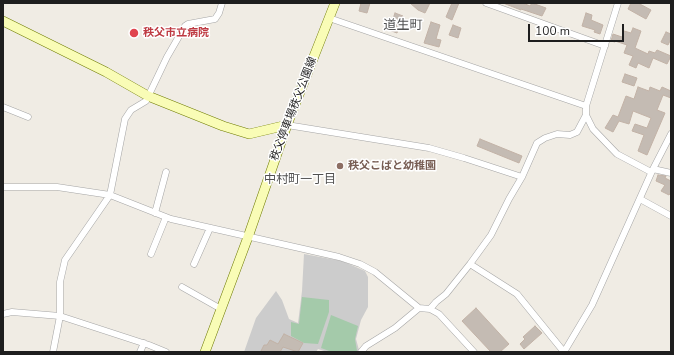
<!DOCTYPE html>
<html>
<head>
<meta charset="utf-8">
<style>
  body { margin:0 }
  #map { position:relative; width:674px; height:355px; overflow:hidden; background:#f0ece4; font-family:"Nunito Sans",sans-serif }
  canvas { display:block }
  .frame { position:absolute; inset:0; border:4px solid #1e1e1e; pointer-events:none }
  .scale { position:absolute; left:528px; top:24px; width:96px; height:18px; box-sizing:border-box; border:2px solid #1e1e1e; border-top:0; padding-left:5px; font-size:12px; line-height:14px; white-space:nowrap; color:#1e1e1e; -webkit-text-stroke:3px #fff; paint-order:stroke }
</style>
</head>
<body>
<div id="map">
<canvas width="674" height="355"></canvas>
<div class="frame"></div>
<div class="scale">100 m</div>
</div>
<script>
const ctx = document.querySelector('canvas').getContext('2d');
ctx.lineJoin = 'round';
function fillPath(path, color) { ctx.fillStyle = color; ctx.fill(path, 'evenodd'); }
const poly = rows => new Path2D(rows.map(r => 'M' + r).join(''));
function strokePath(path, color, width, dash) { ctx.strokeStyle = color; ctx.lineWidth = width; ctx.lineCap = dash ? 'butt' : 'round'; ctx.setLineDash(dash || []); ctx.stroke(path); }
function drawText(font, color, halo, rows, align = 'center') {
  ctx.font = font + ' "Nunito Sans","Noto Sans JP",sans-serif'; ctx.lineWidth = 3; ctx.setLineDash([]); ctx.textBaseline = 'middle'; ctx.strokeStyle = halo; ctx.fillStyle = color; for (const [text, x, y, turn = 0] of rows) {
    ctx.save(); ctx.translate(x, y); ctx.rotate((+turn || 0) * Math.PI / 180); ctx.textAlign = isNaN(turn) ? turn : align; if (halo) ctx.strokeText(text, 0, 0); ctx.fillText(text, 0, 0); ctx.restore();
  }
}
fillPath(poly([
  [304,254,342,261,365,271,368,277,368,307,361,320,356,339,359,350,357,352,327,352,318,349,316,352,244,352,256,318,276,291,282,300,289,319,298,323,302,291]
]), '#ccc');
fillPath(poly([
  [302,297,329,300,329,312,318,344,304,343,291,336,291,322,299,324],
  [331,315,358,326,355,339,357,351,356,352,332,352,321,348]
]), '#a4caaa');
const building = poly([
  [361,3,370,3,367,13,359,11,361,3],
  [410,3,430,3,425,13,418,10,410,3],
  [452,3,459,3,452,20,446,17,452,3],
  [503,3,523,3,530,6,532,3,546,8,542,16,521,9,521,10,503,3],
  [631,3,638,3,651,10,646,19,628,9,631,3],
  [395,13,403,16,397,33,389,30,395,13],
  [586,13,592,15,591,20,603,25,600,34,594,32,595,30,582,26,586,13],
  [431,22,440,25,436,39,441,40,439,47,424,43,431,22],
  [453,25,461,28,458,38,449,35,453,25],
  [633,28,641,31,635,48,648,54,649,51,655,53,657,50,671,56,667,64,653,58,649,68,638,63,636,68,629,65,633,56,624,53,627,45,615,41,615,42,611,41,613,34,622,37,624,31,631,33,633,28],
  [666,32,671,34,671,39,668,45,661,42,666,32],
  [625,74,637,78,634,86,622,82,625,74],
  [638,87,649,91,650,87,660,91,662,87,671,91,671,98,663,95,657,110,665,113,647,155,638,151,644,135,632,131,635,124,647,128,651,118,633,111,629,124,619,121,613,132,605,128,613,115,618,117,626,96,634,99,638,87],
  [480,139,522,156,519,163,477,146,480,139],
  [658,175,666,176,665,178,671,181,671,192,669,195,661,191,665,185,656,181,658,175],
  [476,308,509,344,500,352,491,352,462,321,476,308],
  [535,326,542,333,524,349,520,344,525,339,523,337,535,326],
  [284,334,303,343,298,352,283,347,280,352,264,352,261,351,264,345,267,345,270,340,278,344,284,334]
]);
fillPath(building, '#c4bbb3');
strokePath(building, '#c2b2a6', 1);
const street = poly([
  [486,3,605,46],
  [618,3,586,106,586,115,593,129,617,154,651,172],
  [329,18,586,106],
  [3,107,28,117],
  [287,125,429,148,464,158,522,177],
  [653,169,671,173],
  [3,187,57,187,110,195,171,219,339,257,360,264,375,272,419,308],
  [640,199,671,216],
  [155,213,166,172],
  [151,254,166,217],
  [194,264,210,228],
  [470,264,517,294,564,352],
  [182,287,221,309],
  [430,309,436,302,446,294,470,264,491,235,509,199,522,177,537,143,545,138,557,134,570,135,577,132,586,115],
  [3,314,12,312,60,316,149,345,166,352],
  [53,352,60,316,60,282,65,260,110,195,125,119,131,110,146,101,167,57,185,26,188,24,215,19,219,13,222,3],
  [140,352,144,343],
  [361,352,366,346,395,328,419,308,430,309,439,314,474,352],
  [564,352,592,305,653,169,671,134]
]);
const secondary = poly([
  [3,21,106,72,148,96,223,126,249,134,287,125],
  [205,352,248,237,287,125,335,3]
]);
strokePath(street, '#a5a5a5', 7);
strokePath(secondary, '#6e7b00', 10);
strokePath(street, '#fff', 6);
strokePath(secondary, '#f9fcb6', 9);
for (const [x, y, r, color] of [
  [134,33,5,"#e0444e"],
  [340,166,4,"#8d6e63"]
]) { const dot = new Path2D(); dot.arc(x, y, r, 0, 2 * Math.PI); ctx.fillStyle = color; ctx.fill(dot); strokePath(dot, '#fff', 1.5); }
drawText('bold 11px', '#be3a42', '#fff', [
  ["秩父市立病院",143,33]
], 'left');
drawText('11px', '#1e1e1e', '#fff', [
  ["秩父停車場秩父公園線",294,109,-69]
]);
drawText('bold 11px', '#785e54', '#fff', [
  ["秩父こばと幼稚園",348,166]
], 'left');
drawText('12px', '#515151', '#fff', [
  ["中村町一丁目",300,180]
]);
drawText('13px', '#515151', '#fff', [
  ["道生町",403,26]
]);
</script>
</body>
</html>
